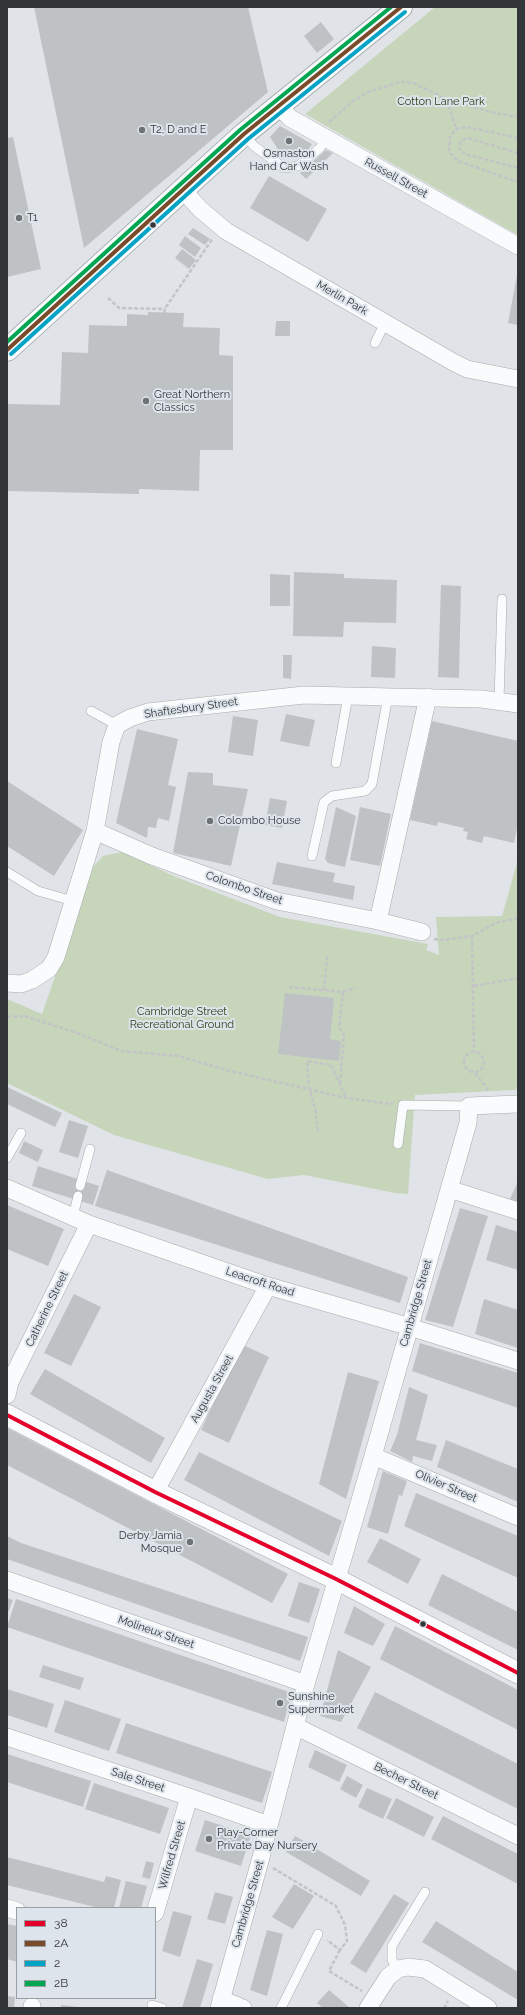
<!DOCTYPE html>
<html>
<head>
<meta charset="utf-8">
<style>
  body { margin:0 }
  #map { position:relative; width:525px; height:2015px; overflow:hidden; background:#e0e4e8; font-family:Raleway,sans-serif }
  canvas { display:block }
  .frame { position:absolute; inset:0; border:8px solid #333638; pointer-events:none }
  .legend { position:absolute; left:16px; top:1907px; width:140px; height:92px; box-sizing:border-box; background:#dde4eb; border:1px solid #999ea3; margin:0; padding:5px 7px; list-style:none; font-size:12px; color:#333638 }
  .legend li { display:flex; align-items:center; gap:8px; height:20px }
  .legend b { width:20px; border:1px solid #999ea3 }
</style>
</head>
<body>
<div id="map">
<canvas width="525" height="2015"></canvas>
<div class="frame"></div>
<ul class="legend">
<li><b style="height:5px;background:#e4002b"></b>38</li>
<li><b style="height:5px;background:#7a4b2a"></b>2A</li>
<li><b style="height:5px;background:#03a3c6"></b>2</li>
<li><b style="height:5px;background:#00a651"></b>2B</li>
</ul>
</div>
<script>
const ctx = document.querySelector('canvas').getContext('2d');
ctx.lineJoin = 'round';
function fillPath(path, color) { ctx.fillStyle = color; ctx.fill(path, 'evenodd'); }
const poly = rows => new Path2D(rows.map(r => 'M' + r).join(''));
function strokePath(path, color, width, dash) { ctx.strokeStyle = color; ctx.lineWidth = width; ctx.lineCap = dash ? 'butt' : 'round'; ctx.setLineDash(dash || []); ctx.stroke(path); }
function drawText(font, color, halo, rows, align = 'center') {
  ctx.font = font + ' Raleway,sans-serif'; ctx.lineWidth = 4; ctx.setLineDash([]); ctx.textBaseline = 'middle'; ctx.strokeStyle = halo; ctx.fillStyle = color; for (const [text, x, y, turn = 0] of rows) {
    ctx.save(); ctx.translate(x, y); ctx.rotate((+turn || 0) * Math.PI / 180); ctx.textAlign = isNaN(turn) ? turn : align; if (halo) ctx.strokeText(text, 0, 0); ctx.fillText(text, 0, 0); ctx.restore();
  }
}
fillPath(poly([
  [435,7,518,7,518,235,305,114],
  [122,852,176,877,280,917,428,944,426,950,439,955,436,917,502,916,518,859,518,1087,515,1090,415,1095,408,1194,395,1193,304,1175,268,1179,114,1135,7,1083,7,999,42,1014,93,867,103,856]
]), '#c7d6bb');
fillPath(poly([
  [34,7,248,7,268,92,84,248],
  [321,22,334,39,317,53,304,36],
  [280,126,312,144,305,155,295,159,279,151,270,137],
  [13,137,41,269,7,277,7,138],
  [326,150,333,153,306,179,300,173],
  [269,176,327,209,308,242,250,208],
  [193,228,210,239,205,245,188,234],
  [185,236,201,248,195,257,179,245],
  [182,249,196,260,189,269,175,258],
  [517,275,518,275,518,325,508,323],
  [148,312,184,313,183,327,220,328,219,355,233,356,233,450,200,450,199,491,139,489,139,494,7,491,7,404,60,405,62,352,88,353,89,325,127,326,127,314,148,315],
  [276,321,290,321,290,336,275,336],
  [294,572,344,574,344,578,397,580,396,623,344,622,343,637,293,636],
  [270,574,290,575,290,606,270,606],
  [441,585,461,586,459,678,438,677],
  [372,646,396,648,395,678,371,677],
  [283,655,292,655,291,679,283,678],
  [286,714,315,720,309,747,280,741],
  [233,716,258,720,253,756,228,752],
  [432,721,518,741,518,823,514,843,484,836,482,843,466,839,468,832,463,831,464,828,438,822,437,826,410,820],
  [137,729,178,739,168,785,176,787,169,821,158,818,156,828,148,827,147,838,116,823],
  [188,772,213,773,213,785,248,789,231,866,173,853],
  [7,781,83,830,54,876,7,846],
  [270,798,287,801,282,828,265,825],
  [336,807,356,816,345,867,328,863,325,859],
  [360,807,391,814,380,866,350,860],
  [277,862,335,873,333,882,355,886,353,900,272,884],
  [285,993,334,998,330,1039,341,1041,339,1061,278,1054],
  [7,1087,62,1113,55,1127,7,1104],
  [69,1120,88,1126,78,1158,59,1152],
  [24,1141,43,1150,38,1162,19,1153],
  [38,1166,99,1186,93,1205,32,1186],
  [107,1170,408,1277,400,1303,95,1206],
  [518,1181,518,1202,510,1199],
  [7,1205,64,1229,48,1266,7,1249],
  [460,1208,488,1216,453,1327,425,1320],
  [496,1225,518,1232,518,1270,486,1260],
  [74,1294,101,1307,71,1366,44,1353],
  [484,1299,518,1310,518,1348,475,1334],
  [420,1343,518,1373,518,1408,412,1371],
  [241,1344,269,1357,229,1443,201,1430],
  [45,1369,165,1438,151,1463,30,1394],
  [348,1372,379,1381,346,1499,319,1484],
  [409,1387,428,1395,416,1440,437,1445,432,1461,413,1456,412,1462,390,1451,397,1435],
  [7,1428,288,1574,272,1603,7,1465],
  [446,1440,518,1469,518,1502,437,1467],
  [199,1452,342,1521,329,1556,184,1480],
  [383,1471,407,1481,402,1496,399,1495,388,1534,367,1527],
  [416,1493,518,1536,518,1578,404,1526],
  [7,1536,21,1543,308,1637,300,1661,7,1559],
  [380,1538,421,1559,408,1584,367,1562],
  [442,1574,518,1612,518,1650,428,1605],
  [299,1582,320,1589,309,1623,288,1616],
  [7,1598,13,1600,7,1615],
  [16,1599,292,1693,284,1722,7,1627],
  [354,1606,385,1624,373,1646,344,1633],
  [395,1626,518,1690,518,1730,380,1659],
  [338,1650,371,1667,341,1722,320,1716],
  [43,1665,84,1678,80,1690,39,1677],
  [7,1689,54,1704,47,1728,7,1715],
  [375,1692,518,1764,518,1809,357,1728],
  [65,1700,121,1719,109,1751,54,1732],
  [126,1723,272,1772,262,1803,116,1753],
  [315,1750,347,1765,339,1782,308,1767],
  [7,1754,91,1781,83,1807,7,1782],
  [347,1776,363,1785,356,1798,340,1789],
  [94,1783,169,1808,160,1834,85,1809],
  [367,1788,392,1799,383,1819,358,1807],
  [396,1798,434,1817,424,1837,386,1818],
  [443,1816,518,1854,518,1884,431,1839],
  [205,1820,251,1835,241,1866,195,1851],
  [295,1836,370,1881,361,1896,286,1852],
  [7,1857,104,1882,106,1876,121,1880,114,1908,99,1908,7,1885],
  [146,1861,154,1863,150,1879,142,1877],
  [126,1881,147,1886,141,1908,119,1908],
  [294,1884,314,1896,293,1929,272,1917],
  [215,1892,233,1897,225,1924,207,1919],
  [394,1894,409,1903,366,1973,350,1963],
  [173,1911,192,1916,180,1957,162,1951],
  [436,1921,518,1972,518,2000,422,1942],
  [7,1924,17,1926,17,1962,7,1959],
  [267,1930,283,1934,267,1996,250,1990],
  [197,1959,213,1964,209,1978,200,2008,182,2008],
  [329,1990,350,2008,323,2008,317,2003],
  [7,1996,15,1997,14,2008,7,2008],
  [61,2005,79,2007,79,2008,61,2008]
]), '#bec2c5');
const service = poly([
  [244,134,254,146,284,168,298,166,320,148,326,138],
  [375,343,385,323],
  [499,701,502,599],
  [91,711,117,725],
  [336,763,348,696],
  [312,856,324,802,332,796,365,791,372,784,388,696],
  [7,872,38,891,73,901],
  [398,1144,403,1105,469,1106],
  [7,1158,21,1133],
  [80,1186,90,1149],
  [73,1217,78,1196],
  [398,1969,392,1960,392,1946,425,1892],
  [152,2005,162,2008],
  [281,2008,318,1934]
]);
const minor = poly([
  [278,105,290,118,518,246],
  [182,189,200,209,226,231,453,362,467,369,518,379],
  [95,831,152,856,277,901,378,921,422,932],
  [378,921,428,697],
  [7,983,21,984,32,980,49,969,56,957,95,831,111,742,117,725,130,718,148,712,304,695,481,699,518,704],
  [7,1188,89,1224,268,1286,400,1324,518,1361],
  [449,1189,518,1211],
  [7,1395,10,1382,89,1224],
  [373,1456,518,1517],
  [155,1492,268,1286],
  [7,1580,306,1684],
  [295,1726,518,1836],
  [7,1737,189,1797,269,1825],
  [7,1908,17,1911],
  [155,1913,189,1797],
  [221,1999,243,2008],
  [32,2008,32,2006],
  [219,2008,260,1861,306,1684,373,1456,468,1123,469,1106,518,1104],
  [368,2008,388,1977,398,1969,408,1967,425,1969,488,2008]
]);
const tertiary = poly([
  [7,1415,155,1492,336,1579,518,1673]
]);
const primary = poly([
  [7,350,244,134,401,7]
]);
strokePath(service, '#a7aaad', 10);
strokePath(minor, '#a7aaad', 18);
strokePath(tertiary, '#a7aaad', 22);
strokePath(primary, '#a7aaad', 24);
strokePath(poly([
  [448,100,450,110,456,129],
  [329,122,353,101,368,92,400,82,414,83,448,100,495,113,518,117],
  [518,138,467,127,456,129,450,137,449,152,458,161,518,182],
  [518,153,468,138,461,141,459,147,461,152,469,155,518,168],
  [108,298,119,308,165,309],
  [164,313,166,307,213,238],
  [472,936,474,1052],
  [434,939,443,940,472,936,496,923,518,918],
  [474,986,518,978],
  [289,987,343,992,339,1027,344,1035,340,1085],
  [324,990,327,956],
  [343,992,356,988],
  [7,1017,24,1016,80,1034,121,1051,179,1056,226,1070,346,1098,393,1104],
  '464 1062a10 10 0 1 1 20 0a10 10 0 1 1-20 0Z',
  [475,1073,488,1090],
  [318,1131,315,1108,309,1088,307,1061,331,1065,346,1097],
  [273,1868,336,1906,345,1925,347,1941,340,1950,327,1940],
  [340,1950,329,1971,362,1991],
  [444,2008,448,2001]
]), '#c2c4c5', 2.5, [4, 2]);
strokePath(service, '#fafbfc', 9);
strokePath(minor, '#fafbfc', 17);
strokePath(tertiary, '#fafbfc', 21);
strokePath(primary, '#fafbfc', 22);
strokePath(poly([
  [7,1415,155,1492,336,1579,518,1673]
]), '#e4002b', 4);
strokePath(poly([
  [7,350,244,134,401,7]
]), '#7a4b2a', 4);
strokePath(poly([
  [11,354,248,139,405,12]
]), '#03a3c6', 4);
strokePath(poly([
  [7,342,240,130,391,7]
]), '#00a651', 4);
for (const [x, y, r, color] of [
  [142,130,4,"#707376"],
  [289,141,4,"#707376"],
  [19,218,4,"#707376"],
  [153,225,3.5,"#333638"],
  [146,401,4,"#707376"],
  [210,821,4,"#707376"],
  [190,1542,4,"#707376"],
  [423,1624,3.5,"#333638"],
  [280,1703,4,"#707376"],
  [209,1839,4,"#707376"]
]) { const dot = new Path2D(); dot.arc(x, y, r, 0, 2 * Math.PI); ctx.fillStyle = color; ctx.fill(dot); strokePath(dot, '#dde4eb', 1.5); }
drawText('11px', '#2d3d13', '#dde4eb', [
  ["Cotton Lane Park",441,102],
  ["Cambridge Street",182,1012],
  ["Recreational Ground",182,1025]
]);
drawText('11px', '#333638', '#dde4eb', [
  ["T2, D and E",150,130],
  ["Osmaston",289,154,"center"],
  ["Hand Car Wash",289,167,"center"],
  ["T1",27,218],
  ["Great Northern",154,395],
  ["Classics",154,408],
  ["Colombo House",218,821],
  ["Derby Jamia",182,1536,"right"],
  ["Mosque",182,1549,"right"],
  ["Sunshine",288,1697],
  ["Supermarket",288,1710],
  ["Play-Corner",217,1833],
  ["Private Day Nursery",217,1846]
], 'left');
drawText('11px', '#333638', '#dde4eb', [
  ["Russell Street",396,178,29],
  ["Merlin Park",342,298,30],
  ["Shaftesbury Street",191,708,-8],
  ["Colombo Street",244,888,19],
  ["Leacroft Road",260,1282,18],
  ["Cambridge Street",416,1303,-74],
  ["Catherine Street",47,1309,-64],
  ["Augusta Street",212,1389,-61],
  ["Olivier Street",446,1486,23],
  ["Molineux Street",156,1632,19],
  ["Sale Street",138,1780,18],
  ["Becher Street",406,1781,26],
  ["Wilfred Street",172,1855,-74],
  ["Cambridge Street",248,1904,-74]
]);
</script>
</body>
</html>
